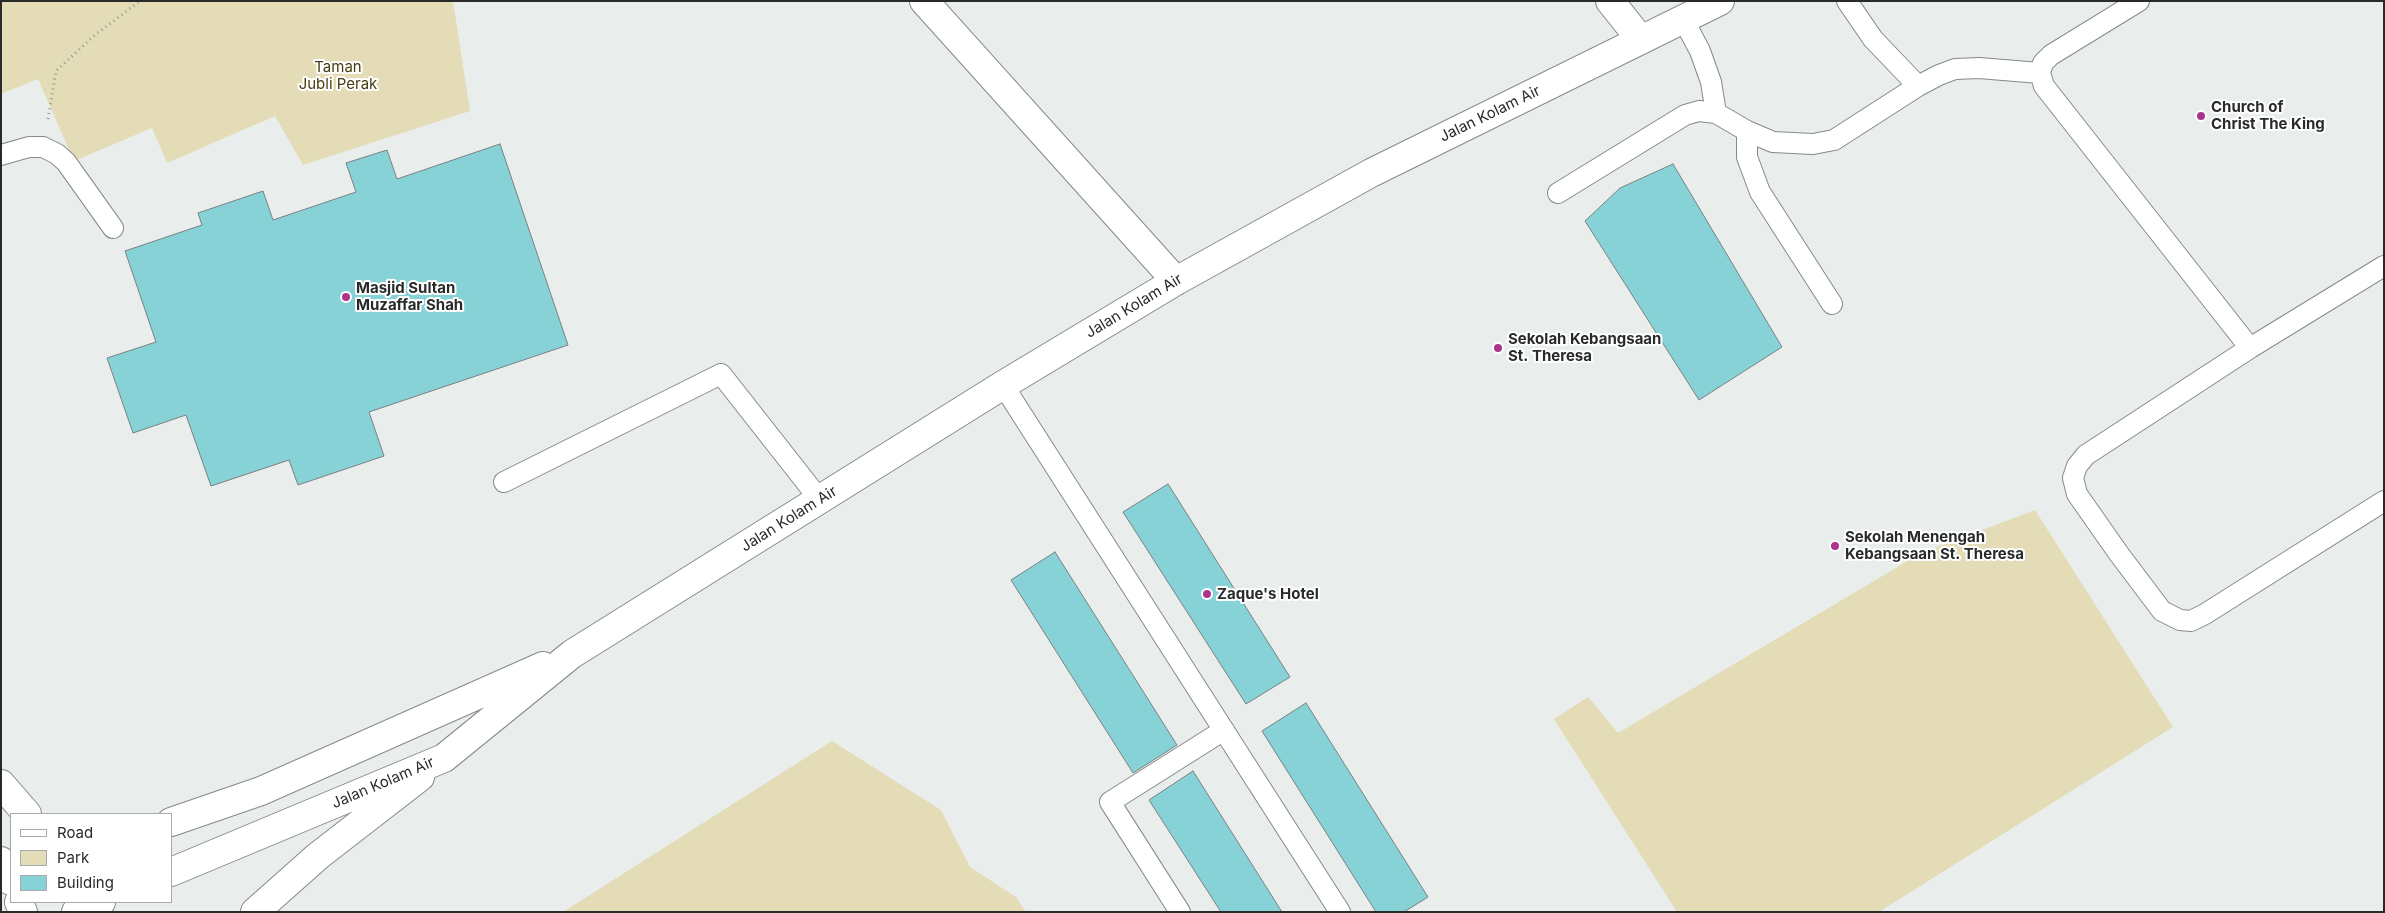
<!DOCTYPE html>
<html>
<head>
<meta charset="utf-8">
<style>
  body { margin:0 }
  #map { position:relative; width:2385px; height:913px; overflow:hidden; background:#e9eeec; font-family:Inter,sans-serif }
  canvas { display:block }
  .frame { position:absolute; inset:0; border:2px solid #292b2a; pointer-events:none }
  .legend { position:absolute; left:10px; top:813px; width:162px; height:90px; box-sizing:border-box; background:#fff; border:1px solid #a9aaaa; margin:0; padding:6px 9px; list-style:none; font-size:15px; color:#292b2a }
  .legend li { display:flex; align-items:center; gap:10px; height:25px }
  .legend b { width:25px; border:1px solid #a9aaaa }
</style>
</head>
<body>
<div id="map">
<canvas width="2385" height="913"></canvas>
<div class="frame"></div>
<ul class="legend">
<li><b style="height:6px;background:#fff"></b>Road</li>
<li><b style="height:14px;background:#e4dcb7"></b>Park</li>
<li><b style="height:14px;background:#86d2d7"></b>Building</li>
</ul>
</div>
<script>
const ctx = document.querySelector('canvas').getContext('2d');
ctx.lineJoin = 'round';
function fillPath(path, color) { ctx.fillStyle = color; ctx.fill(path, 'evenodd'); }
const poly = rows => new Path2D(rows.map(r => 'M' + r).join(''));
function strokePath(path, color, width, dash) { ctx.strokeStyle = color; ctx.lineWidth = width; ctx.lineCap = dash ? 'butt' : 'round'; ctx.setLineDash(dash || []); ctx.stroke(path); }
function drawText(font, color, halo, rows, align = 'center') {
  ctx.font = font + ' Inter,sans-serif'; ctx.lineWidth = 4; ctx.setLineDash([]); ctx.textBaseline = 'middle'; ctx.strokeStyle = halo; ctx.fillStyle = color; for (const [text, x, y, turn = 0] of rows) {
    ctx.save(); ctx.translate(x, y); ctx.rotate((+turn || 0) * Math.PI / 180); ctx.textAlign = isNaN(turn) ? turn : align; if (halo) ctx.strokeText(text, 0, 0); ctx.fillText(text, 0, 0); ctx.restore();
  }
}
fillPath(poly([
  [1,1,453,1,470,111,303,165,275,116,167,163,152,128,74,161,38,79,1,94],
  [2035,510,2173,727,1879,912,1677,912,1554,719,1588,697,1618,733,1921,553],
  [832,741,941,810,970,867,1016,897,1026,912,563,912]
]), '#e4dcb7');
const building = poly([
  [500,144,568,345,369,412,384,456,298,485,289,460,211,486,186,415,133,433,107,358,156,342,125,251,202,225,198,213,263,191,273,220,356,192,346,163,387,150,397,179,500,144],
  [1673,164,1782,347,1699,400,1585,221,1620,188,1673,164],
  [1168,484,1290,677,1246,704,1123,512,1168,484],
  [1055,552,1177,745,1133,773,1011,580,1055,552],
  [1306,703,1428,897,1404,912,1376,912,1262,731,1306,703],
  [1193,771,1282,912,1221,912,1149,800,1193,771]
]);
fillPath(building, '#86d2d7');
strokePath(building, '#7b8081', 1);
const lane = poly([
  [1847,1,1873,39,1918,86],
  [2139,1,2051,55,2043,63,2040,73,2044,86,2250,348],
  [1683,19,1700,51,1711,82,1716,113],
  [1747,131,1747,157,1760,192,1832,304],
  [1,155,29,147,43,147,57,154,66,162,113,228],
  [1558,193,1685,115,1699,111,1716,113,1747,131,1773,142,1813,144,1834,140,1918,86,1939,75,1955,69,1979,68,2040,73],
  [2384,266,2250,348,2086,455,2077,466,2073,478,2077,494,2119,554,2162,611,2180,620,2191,621,2205,614,2384,501],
  [1003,385,1340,912],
  [504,482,721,374,820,500],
  [1180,912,1110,802,1224,730]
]);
const street = poly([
  [1610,1,1641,40]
]);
const secondary = poly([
  [924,1,1176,281],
  [1,784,27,814],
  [171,822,261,791,543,666],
  [1,861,11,881],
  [171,872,444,758,572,654,1003,385,1176,281,1371,173,1720,1],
  [19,902,23,912],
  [76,912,101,902],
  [255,912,318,856,420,777]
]);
strokePath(lane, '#858a87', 22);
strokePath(street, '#858a87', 30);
strokePath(secondary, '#858a87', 30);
strokePath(poly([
  [48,119,56,71,95,35,140,1]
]), '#969998', 3, [1, 4]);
strokePath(lane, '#fff', 20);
strokePath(street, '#fff', 28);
strokePath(secondary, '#fff', 28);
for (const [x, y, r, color] of [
  [2201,116,5,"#ac358b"],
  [346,297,5,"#ac358b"],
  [1498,348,5,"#ac358b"],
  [1835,546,5,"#ac358b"],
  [1207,594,5,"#ac358b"]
]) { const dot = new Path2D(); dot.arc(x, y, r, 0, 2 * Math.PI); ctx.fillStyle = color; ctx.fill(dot); strokePath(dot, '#fff', 2); }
drawText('15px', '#463c0f', '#fff', [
  ["Taman",338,67],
  ["Jubli Perak",338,84]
]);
drawText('bold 15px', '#292b2a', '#fff', [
  ["Church of",2211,107],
  ["Christ The King",2211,124],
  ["Masjid Sultan",356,288],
  ["Muzaffar Shah",356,305],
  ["Sekolah Kebangsaan",1508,339],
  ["St. Theresa",1508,356],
  ["Sekolah Menengah",1845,537],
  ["Kebangsaan St. Theresa",1845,554],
  ["Zaque's Hotel",1217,594]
], 'left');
drawText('15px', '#292b2a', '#fff', [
  ["Jalan Kolam Air",1490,114,-26],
  ["Jalan Kolam Air",1134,306,-31],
  ["Jalan Kolam Air",789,519,-32],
  ["Jalan Kolam Air",383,783,-23]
]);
</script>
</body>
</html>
